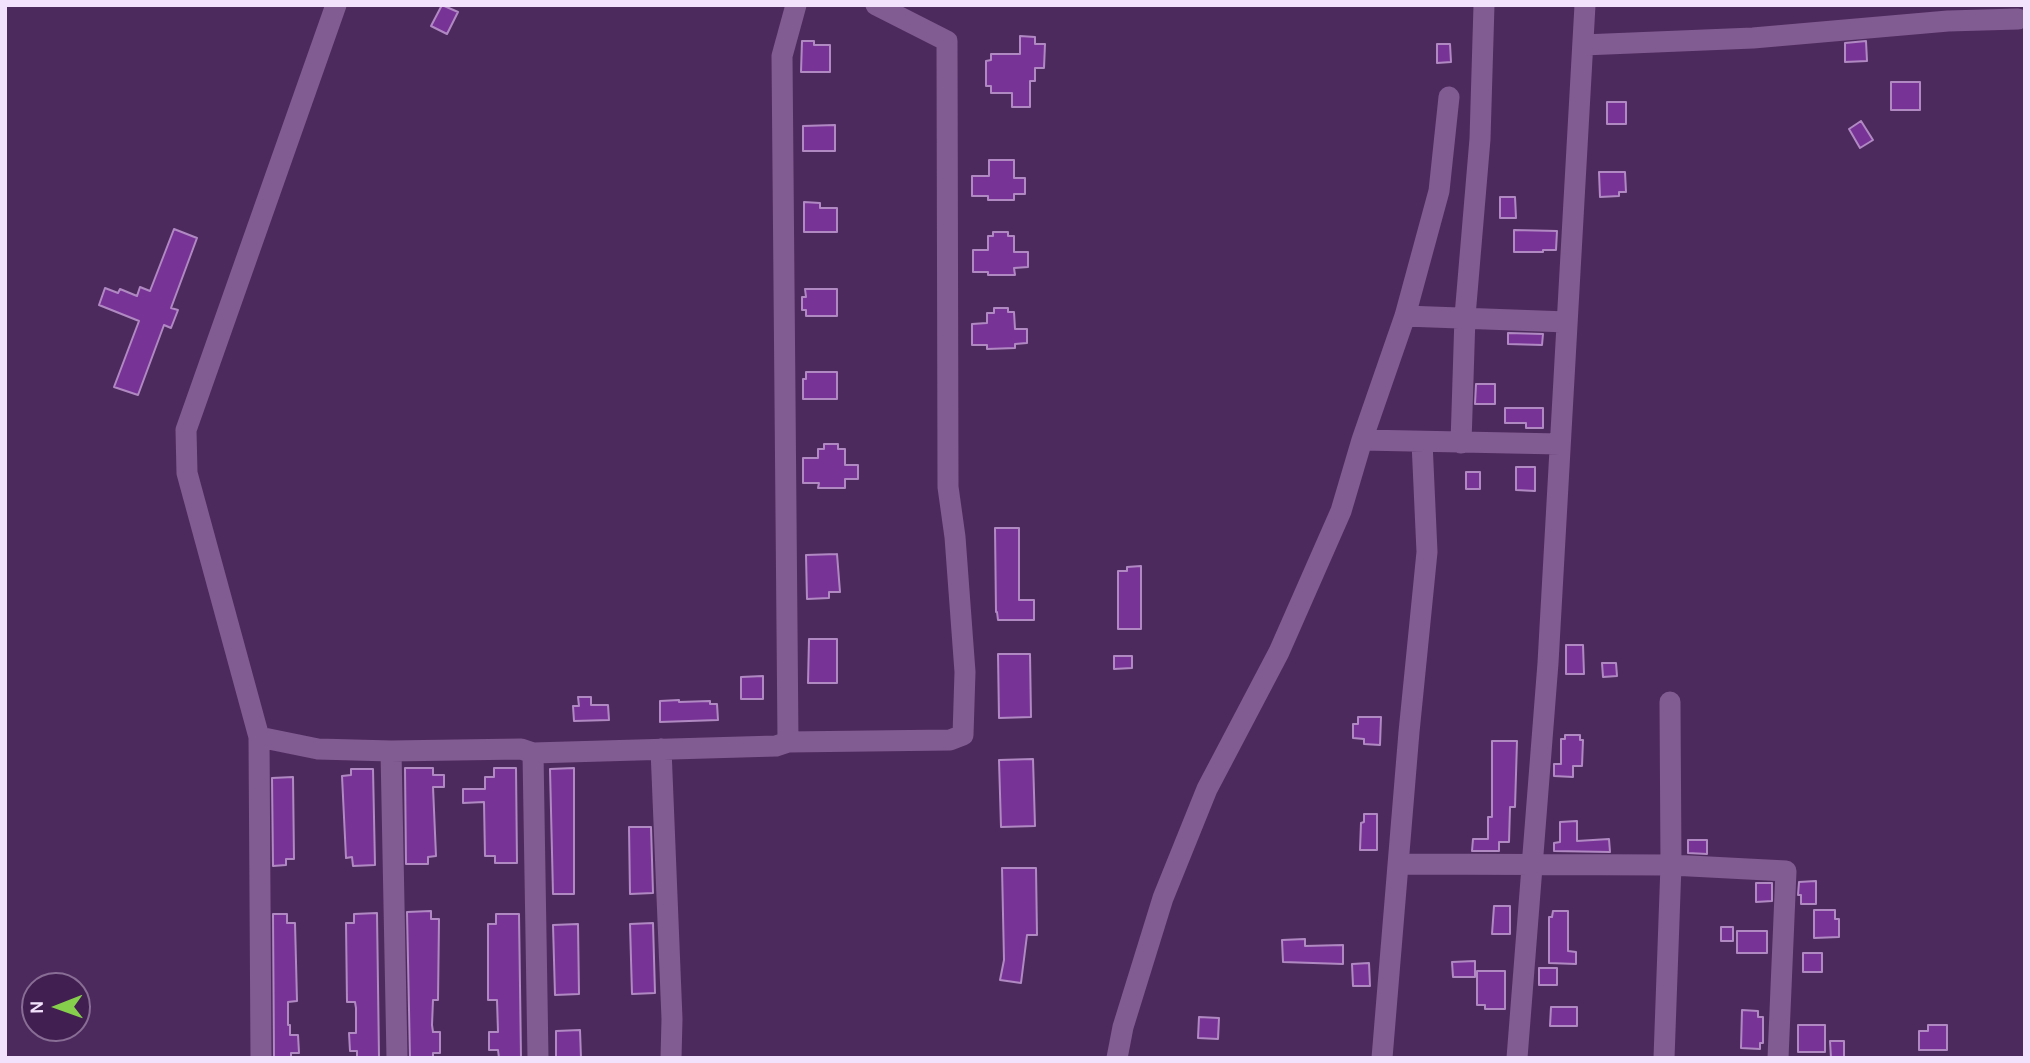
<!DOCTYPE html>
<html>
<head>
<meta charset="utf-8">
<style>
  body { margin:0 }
  #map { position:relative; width:2030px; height:1063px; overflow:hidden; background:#4d2a5d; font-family:Karla,sans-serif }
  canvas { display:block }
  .frame { position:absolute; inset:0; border:7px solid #f2e2fb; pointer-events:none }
  .north { position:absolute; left:21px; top:972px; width:70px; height:70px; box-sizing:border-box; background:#421f51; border:2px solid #886d95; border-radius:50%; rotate:269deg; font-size:19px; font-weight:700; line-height:28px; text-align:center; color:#f2e2fb }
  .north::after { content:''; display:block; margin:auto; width:24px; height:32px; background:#85cf4d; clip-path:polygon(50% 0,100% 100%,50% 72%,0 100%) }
</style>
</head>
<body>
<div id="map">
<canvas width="2030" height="1063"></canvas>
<div class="frame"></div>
<div class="north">N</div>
</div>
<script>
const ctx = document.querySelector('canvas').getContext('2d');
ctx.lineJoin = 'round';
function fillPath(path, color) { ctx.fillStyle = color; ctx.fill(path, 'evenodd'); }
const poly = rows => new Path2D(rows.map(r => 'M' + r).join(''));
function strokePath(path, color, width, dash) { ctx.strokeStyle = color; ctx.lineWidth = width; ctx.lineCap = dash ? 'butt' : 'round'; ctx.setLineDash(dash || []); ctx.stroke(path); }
const building = poly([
  [442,5,458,12,447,34,431,26,442,5],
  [1020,36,1035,37,1035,44,1045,44,1044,68,1035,68,1035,81,1030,81,1030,107,1012,107,1012,93,991,93,991,86,986,86,986,61,991,60,991,54,1020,54,1020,36],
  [802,41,814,41,814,45,830,45,830,72,801,72,802,41],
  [1866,41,1867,61,1845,62,1845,43,1866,41],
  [1437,44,1450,44,1451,62,1437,63,1437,44],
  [1891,82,1920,82,1920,110,1891,110,1891,82],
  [1607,102,1626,102,1626,124,1607,124,1607,102],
  [1861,121,1873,140,1860,148,1849,129,1861,121],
  [835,125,835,151,803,151,803,126,835,125],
  [989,160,1014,160,1014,178,1025,178,1025,194,1014,194,1014,200,988,200,988,196,972,196,972,176,989,176,989,160],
  [1599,172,1625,172,1626,192,1619,192,1619,196,1600,197,1599,172],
  [1500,197,1515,197,1516,218,1500,218,1500,197],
  [804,202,820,203,820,208,837,208,837,232,804,232,804,202],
  [174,229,197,238,171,308,178,310,171,328,164,325,138,395,114,387,139,321,99,305,105,288,118,293,120,289,137,296,140,287,150,291,174,229],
  [1514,230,1557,231,1556,250,1543,250,1543,252,1514,252,1514,230],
  [993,232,1008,232,1008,236,1014,236,1014,252,1028,252,1028,267,1014,268,1015,275,988,275,988,272,973,272,973,250,988,250,988,236,993,236,993,232],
  [805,289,837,289,837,316,806,316,806,310,802,310,802,297,806,297,805,289],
  [994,308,1008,308,1008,312,1014,312,1015,329,1027,329,1027,343,1015,344,1015,348,987,349,987,345,972,345,972,324,987,323,987,313,994,313,994,308],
  [1508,333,1543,334,1542,345,1508,344,1508,333],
  [806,372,837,372,837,399,803,399,803,379,806,379,806,372],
  [1476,384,1495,384,1495,404,1475,404,1476,384],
  [1505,408,1543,408,1543,428,1526,428,1526,423,1505,423,1505,408],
  [824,444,838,444,838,449,845,449,845,465,858,465,858,479,845,479,845,488,818,488,819,483,803,483,803,458,818,458,818,449,824,449,824,444],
  [1516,467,1535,467,1535,491,1516,490,1516,467],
  [1466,472,1480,472,1480,489,1466,489,1466,472],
  [995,528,1019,528,1019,600,1034,600,1034,620,998,620,997,612,996,612,995,528],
  [837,554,840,592,829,592,829,598,807,599,806,555,837,554],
  [1141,566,1141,629,1118,629,1118,571,1127,571,1127,567,1141,566],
  [809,639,837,639,837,683,808,683,809,639],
  [1566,645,1583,645,1584,674,1566,674,1566,645],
  [998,654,1030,654,1031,717,999,718,998,654],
  [1114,656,1132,656,1132,668,1114,669,1114,656],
  [1602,663,1616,663,1617,676,1603,677,1602,663],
  [763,676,763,699,741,699,741,677,763,676],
  [578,697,591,697,591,705,608,705,609,720,574,721,573,706,579,706,578,697],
  [679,700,679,702,710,701,710,704,717,704,718,720,660,722,660,701,679,700],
  [1358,717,1381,717,1380,745,1364,744,1364,739,1353,738,1353,724,1358,724,1358,717],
  [1565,735,1580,735,1580,740,1583,740,1582,766,1573,766,1573,777,1554,776,1554,764,1561,764,1561,739,1565,739,1565,735],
  [1492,741,1517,741,1515,807,1510,807,1509,842,1499,842,1499,851,1472,851,1473,839,1488,839,1488,817,1492,817,1492,741],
  [1033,759,1035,826,1001,827,999,760,1033,759],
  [405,768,433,768,433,775,444,775,444,787,433,787,436,856,428,857,428,864,406,864,405,768],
  [494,768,516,768,517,863,495,863,495,856,485,856,484,802,463,803,463,789,485,789,485,777,494,777,494,768],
  [574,768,574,894,553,894,550,769,574,768],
  [351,769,373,769,375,865,353,866,352,857,346,858,342,776,351,775,351,769],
  [293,777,294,859,286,859,286,865,273,866,272,778,293,777],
  [1364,814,1377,814,1377,850,1360,850,1361,823,1364,822,1364,814],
  [1577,821,1577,841,1609,839,1610,852,1554,851,1554,843,1560,842,1560,822,1577,821],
  [629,827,651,827,653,893,630,894,629,827],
  [1688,840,1707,840,1707,854,1688,853,1688,840],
  [1002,868,1036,868,1037,935,1027,935,1021,983,1000,980,1004,960,1002,868],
  [1816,881,1816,904,1801,904,1801,895,1798,895,1799,882,1816,881],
  [1756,883,1772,883,1772,901,1756,902,1756,883],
  [1494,906,1510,906,1510,934,1492,934,1494,906],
  [1814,910,1835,910,1835,919,1839,919,1839,937,1814,938,1814,910],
  [431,911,431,919,439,919,438,1000,433,1000,432,1025,433,1032,440,1032,440,1053,433,1053,433,1058,410,1058,407,912,431,911],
  [1553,911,1568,911,1568,951,1576,952,1576,964,1549,963,1549,917,1552,917,1553,911],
  [377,913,379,1058,357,1058,357,1051,350,1051,349,1033,356,1033,356,1008,355,1002,347,1002,346,923,354,923,354,914,377,913],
  [273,914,287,914,287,923,295,923,297,1001,288,1002,288,1025,290,1025,290,1035,298,1035,299,1053,291,1053,291,1058,274,1058,273,914],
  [496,914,519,914,521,1058,499,1058,498,1050,489,1050,489,1032,498,1032,497,1000,488,1000,488,924,496,924,496,914],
  [653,923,655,993,632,994,630,924,653,923],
  [578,924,579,994,555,995,553,925,578,924],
  [1721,927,1733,927,1733,941,1721,941,1721,927],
  [1737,931,1767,931,1767,953,1737,953,1737,931],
  [1305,939,1305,946,1343,945,1343,964,1283,962,1282,940,1305,939],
  [1803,953,1822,953,1822,972,1803,972,1803,953],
  [1475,961,1475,977,1453,977,1452,962,1475,961],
  [1369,963,1370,986,1353,986,1352,964,1369,963],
  [1539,968,1557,968,1557,985,1539,985,1539,968],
  [1477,971,1505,971,1505,1009,1485,1009,1485,1005,1477,1005,1477,971],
  [1551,1007,1577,1007,1577,1026,1550,1026,1551,1007],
  [1742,1010,1758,1011,1758,1017,1763,1017,1763,1043,1760,1043,1760,1049,1741,1048,1742,1010],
  [1199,1017,1219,1018,1218,1039,1198,1038,1199,1017],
  [1798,1025,1825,1025,1825,1052,1798,1052,1798,1025],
  [1928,1025,1947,1025,1947,1050,1919,1050,1919,1031,1928,1031,1928,1025],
  [580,1030,581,1058,556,1058,556,1031,580,1030],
  [1830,1041,1844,1041,1844,1058,1831,1058,1830,1041]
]);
fillPath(building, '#783396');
strokePath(building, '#b089c3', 2);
strokePath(poly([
  [1583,45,1753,38,1948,21,2018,19],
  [1405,316,1567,322],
  [1362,440,1560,444],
  [1461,443,1465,316,1480,139,1484,5],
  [259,737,318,749,391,751,521,749,533,753,776,746,788,742,950,740,963,735,965,672,955,537,948,487,947,41,876,5],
  [788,742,782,56,796,5],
  [661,749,672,1019,671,1058],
  [391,751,397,1058],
  [533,753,538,1058],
  [1399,864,1671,865,1786,871,1778,1058],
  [261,1058,259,737,187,473,186,430,336,5],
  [1117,1058,1123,1027,1163,898,1207,789,1279,652,1341,511,1362,440,1405,316,1439,191,1449,97],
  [1382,1058,1409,732,1427,552,1422,442],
  [1517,1058,1548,663,1585,5],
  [1664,1058,1671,865,1670,702]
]), '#815c93', 21);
</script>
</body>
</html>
